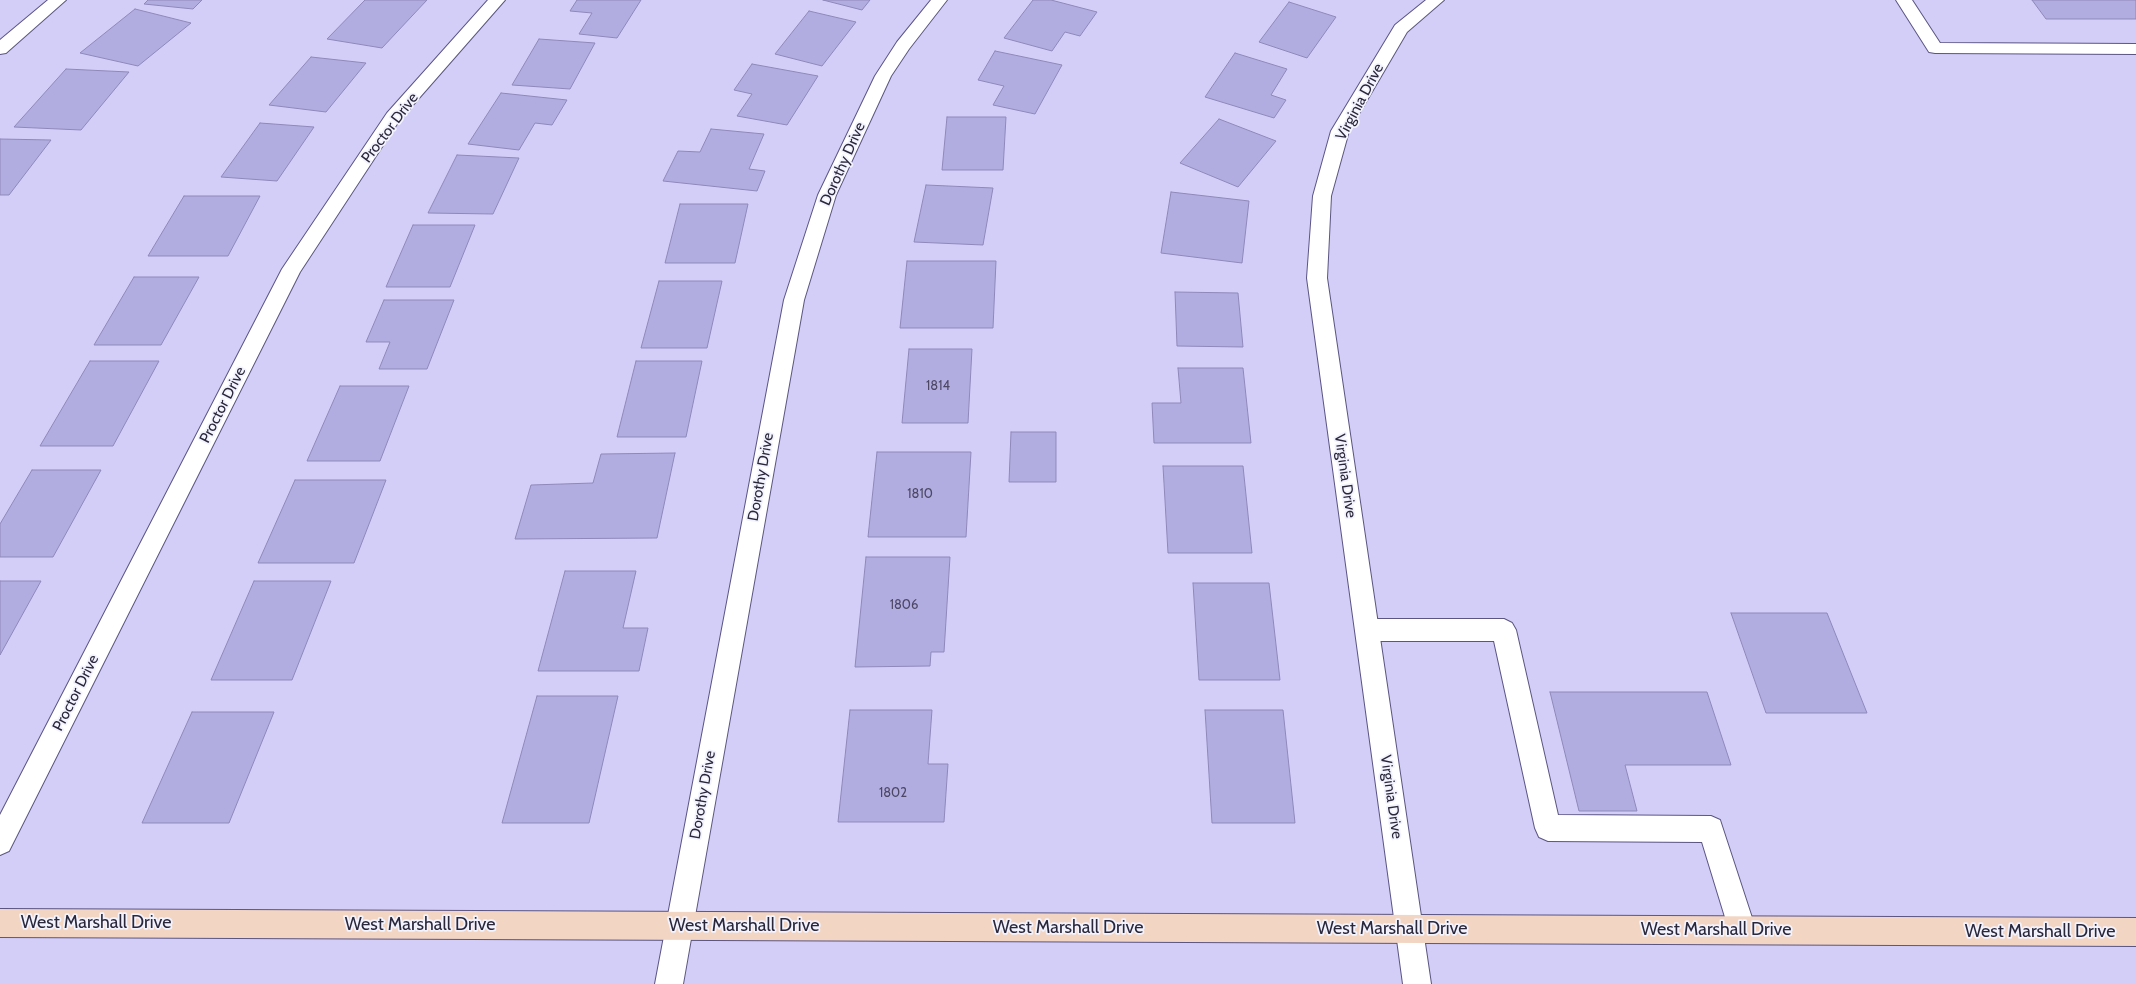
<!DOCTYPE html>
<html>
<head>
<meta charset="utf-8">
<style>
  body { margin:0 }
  canvas { display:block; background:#d2cef8 }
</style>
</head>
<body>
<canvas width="2136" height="984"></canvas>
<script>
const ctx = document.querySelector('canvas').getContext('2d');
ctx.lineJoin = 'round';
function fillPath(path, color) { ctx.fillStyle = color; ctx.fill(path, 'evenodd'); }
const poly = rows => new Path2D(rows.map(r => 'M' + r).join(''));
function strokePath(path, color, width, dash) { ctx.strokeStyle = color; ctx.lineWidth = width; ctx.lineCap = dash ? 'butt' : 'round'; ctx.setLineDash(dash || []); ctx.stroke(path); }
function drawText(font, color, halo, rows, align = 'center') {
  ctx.font = font + ' Cabin,sans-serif'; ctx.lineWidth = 3.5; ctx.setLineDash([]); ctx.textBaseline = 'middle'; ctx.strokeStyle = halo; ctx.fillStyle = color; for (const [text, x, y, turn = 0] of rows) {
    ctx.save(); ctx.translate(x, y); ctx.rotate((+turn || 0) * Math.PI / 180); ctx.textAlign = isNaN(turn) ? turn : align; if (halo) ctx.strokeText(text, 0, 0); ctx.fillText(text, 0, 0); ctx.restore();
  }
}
const building = poly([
  [148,0,202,0,193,9,144,4,148,0],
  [365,0,427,0,382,48,327,39,365,0],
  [577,0,641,0,617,38,579,34,592,13,570,11,577,0],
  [823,0,870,0,862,10,823,0],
  [1033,0,1051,0,1097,12,1080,36,1065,32,1052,51,1004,38,1033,0],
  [2032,0,2136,0,2136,19,2046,19,2032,0],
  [1289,2,1336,17,1307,58,1259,42,1289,2],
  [135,9,191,23,138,66,80,53,135,9],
  [809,11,856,22,822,66,775,54,809,11],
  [539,39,595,43,570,89,512,85,539,39],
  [995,51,1062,65,1035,114,993,105,1004,86,978,80,995,51],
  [1235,53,1287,69,1271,95,1286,100,1274,118,1205,97,1235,53],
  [311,57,366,63,326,112,269,105,311,57],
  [752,64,818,76,787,125,737,116,752,94,734,90,752,64],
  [66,69,129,72,81,130,14,127,66,69],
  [501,93,567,100,552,125,535,123,519,150,468,144,501,93],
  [947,117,1006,117,1003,170,942,170,947,117],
  [1219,119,1276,141,1238,187,1180,163,1219,119],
  [260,123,314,127,277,181,221,177,260,123],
  [711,129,764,134,749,169,765,171,757,191,663,181,678,151,700,152,711,129],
  [0,139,51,140,9,195,0,195,0,139],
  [457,155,519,158,493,214,428,213,457,155],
  [926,185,993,188,983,245,914,242,926,185],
  [1171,192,1249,201,1242,263,1161,253,1171,192],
  [184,196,260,196,228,256,148,256,184,196],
  [680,204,748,204,735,263,665,263,680,204],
  [413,225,475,225,450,287,386,287,413,225],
  [907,261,996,261,993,328,900,328,907,261],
  [134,277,199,277,161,345,94,345,134,277],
  [659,281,722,281,707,348,641,348,659,281],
  [1175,292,1238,293,1243,347,1177,346,1175,292],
  [384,300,454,300,427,369,379,369,390,342,366,342,384,300],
  [909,349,972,349,968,423,902,423,909,349],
  [90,361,159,361,113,446,40,446,90,361],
  [636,361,702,361,686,437,617,437,636,361],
  [1178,368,1243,368,1251,443,1154,443,1152,403,1181,403,1178,368],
  [340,386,409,386,380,461,307,461,340,386],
  [1011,432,1056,432,1056,482,1009,482,1011,432],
  [877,452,971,452,966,537,868,537,877,452],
  [675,453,657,538,515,539,531,485,593,483,601,454,675,453],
  [1163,466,1243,466,1252,553,1168,553,1163,466],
  [32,470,101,470,53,557,0,557,0,524,32,470],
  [295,480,386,480,354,563,258,563,295,480],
  [866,557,950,557,944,652,931,652,930,666,855,667,866,557],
  [565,571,636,571,623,628,648,628,639,671,538,671,565,571],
  [0,581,41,581,0,655,0,581],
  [254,581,331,581,292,680,211,680,254,581],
  [1193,583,1269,583,1280,680,1199,680,1193,583],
  [1731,613,1827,613,1867,713,1766,713,1731,613],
  [1550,692,1707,692,1731,765,1625,765,1637,811,1579,811,1550,692],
  [537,696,618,696,589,823,502,823,537,696],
  [850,710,932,710,928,764,948,764,944,822,838,822,850,710],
  [1205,710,1283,710,1295,823,1212,823,1205,710],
  [192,712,274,712,229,823,142,823,192,712]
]);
fillPath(building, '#b2ade0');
strokePath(building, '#8f89ba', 1);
const service = poly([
  [1896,0,1912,0,1940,43,2136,44,2136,54,1935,53,1929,52,1896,0],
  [1367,619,1504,619,1512,623,1516,630,1558,815,1711,816,1720,820,1756,930,1752,940,1742,944,1732,940,1702,842,1548,841,1539,837,1535,828,1494,641,1367,641,1359,637,1355,630,1359,623,1367,619]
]);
const minor = poly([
  [48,0,66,0,6,53,0,54,0,40,48,0],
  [488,0,505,0,399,121,300,272,9,851,0,855,0,815,282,269,387,113,488,0],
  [931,0,947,0,909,49,891,76,836,195,804,300,683,984,655,984,784,300,818,195,875,76,897,42,931,0],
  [1426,0,1444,0,1407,32,1349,131,1331,196,1327,278,1431,984,1403,984,1307,278,1313,196,1331,131,1395,25,1426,0]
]);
const secondary = poly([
  [0,909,2136,918,2136,946,0,937,0,909]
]);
strokePath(service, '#5b5582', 2);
strokePath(minor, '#5b5582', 2);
strokePath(secondary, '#5b5582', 2);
fillPath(service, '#fff');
fillPath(minor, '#fff');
fillPath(secondary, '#f2d5c3');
drawText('13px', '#4c4864', null, [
  ["1814",938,386],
  ["1810",920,494],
  ["1806",904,605],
  ["1802",893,793]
]);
drawText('15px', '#2a273b', '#f3f3fe', [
  ["Virginia Drive",1360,102,-62],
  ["Proctor Drive",390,128,-53],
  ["Dorothy Drive",843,164,-66],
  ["Proctor Drive",223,405,-63],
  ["Virginia Drive",1345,476,82],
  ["Dorothy Drive",761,477,-80],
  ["Proctor Drive",76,693,-63],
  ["Dorothy Drive",703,795,-80],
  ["Virginia Drive",1391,797,82]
]);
drawText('18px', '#2a273b', '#f3f3fe', [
  ["West Marshall Drive",96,923],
  ["West Marshall Drive",420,925],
  ["West Marshall Drive",744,926],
  ["West Marshall Drive",1068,928],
  ["West Marshall Drive",1392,929],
  ["West Marshall Drive",1716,930],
  ["West Marshall Drive",2040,932]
]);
</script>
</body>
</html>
